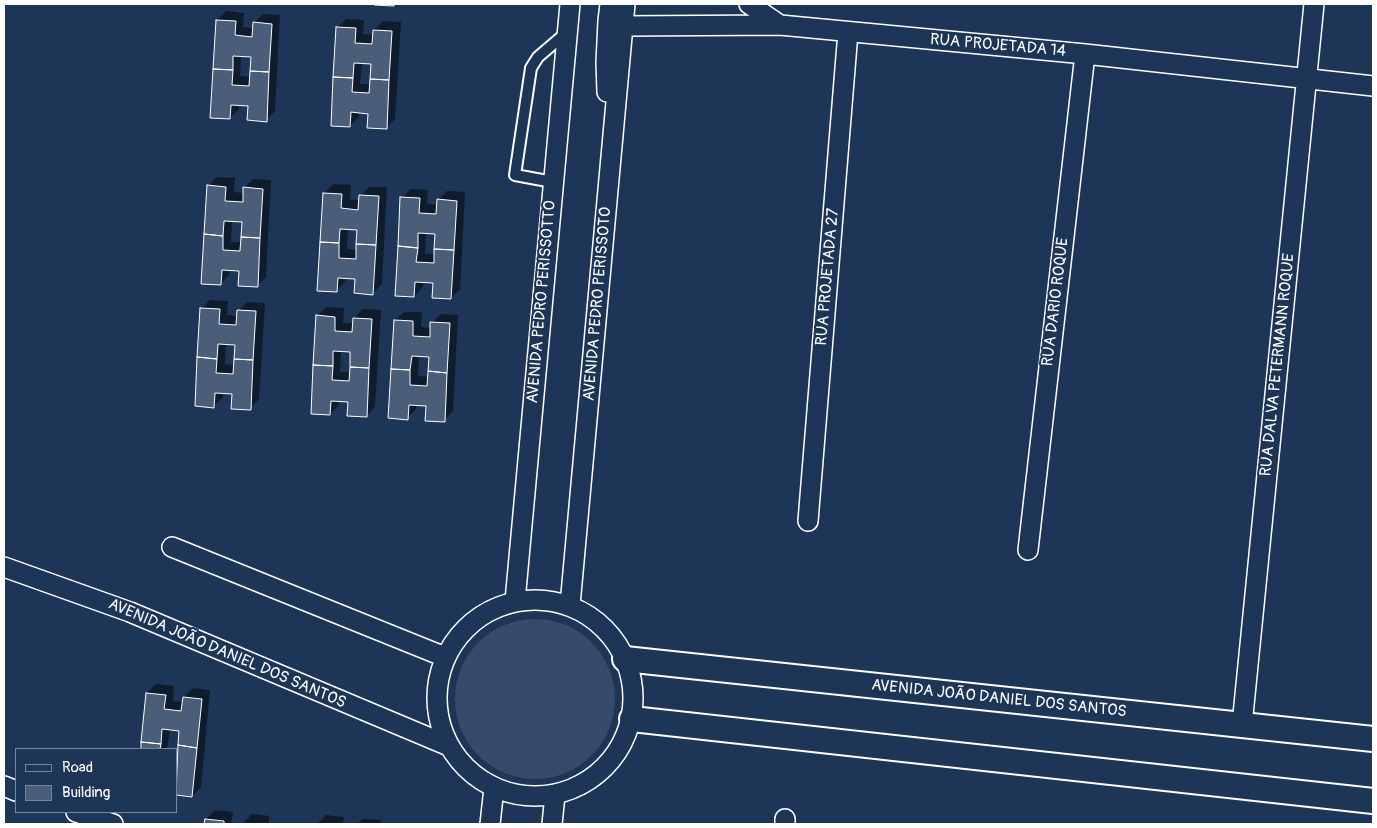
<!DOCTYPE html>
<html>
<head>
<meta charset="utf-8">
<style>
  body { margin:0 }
  #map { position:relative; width:1377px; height:828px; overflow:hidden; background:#1d3557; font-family:Pangolin,sans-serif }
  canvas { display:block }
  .frame { position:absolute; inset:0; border:5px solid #fff; pointer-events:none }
  .legend { position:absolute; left:15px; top:748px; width:162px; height:65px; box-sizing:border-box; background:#1d3557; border:1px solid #77869a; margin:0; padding:6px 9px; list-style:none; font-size:15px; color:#fff }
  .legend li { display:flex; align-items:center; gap:10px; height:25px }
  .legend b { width:25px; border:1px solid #77869a }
</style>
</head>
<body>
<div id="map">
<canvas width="1377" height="828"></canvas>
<div class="frame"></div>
<ul class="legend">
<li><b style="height:6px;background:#1d3557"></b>Road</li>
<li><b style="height:14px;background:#4a5d79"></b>Building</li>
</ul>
</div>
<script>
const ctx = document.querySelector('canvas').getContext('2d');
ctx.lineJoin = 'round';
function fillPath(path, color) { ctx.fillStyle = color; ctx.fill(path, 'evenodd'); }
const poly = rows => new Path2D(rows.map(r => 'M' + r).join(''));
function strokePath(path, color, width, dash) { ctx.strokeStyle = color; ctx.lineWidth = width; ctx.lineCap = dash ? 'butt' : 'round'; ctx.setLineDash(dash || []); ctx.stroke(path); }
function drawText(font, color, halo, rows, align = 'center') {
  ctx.font = font + ' Pangolin,sans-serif'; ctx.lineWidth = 4; ctx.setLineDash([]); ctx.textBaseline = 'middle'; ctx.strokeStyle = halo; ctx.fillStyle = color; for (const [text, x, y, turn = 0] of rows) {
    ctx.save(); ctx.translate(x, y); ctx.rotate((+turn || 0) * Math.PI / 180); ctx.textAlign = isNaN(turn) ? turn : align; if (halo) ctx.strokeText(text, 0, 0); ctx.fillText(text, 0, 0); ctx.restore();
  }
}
fillPath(poly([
  '455 699a80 80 0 1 1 160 0a80 80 0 1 1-160 0Z'
]), '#364b69');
fillPath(poly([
  [226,11,244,13,243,27,253,28,254,23,263,14,280,15,275,111,266,120,249,105,239,104,239,109,230,118,217,20],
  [241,55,252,56,251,77,240,76],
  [346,19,364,20,363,34,374,35,374,30,383,21,401,22,395,119,386,128,370,112,359,112,359,117,350,126,337,28],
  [362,62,372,63,371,84,360,84],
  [217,177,235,178,234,192,244,193,244,188,253,179,271,180,266,277,257,286,240,270,230,270,229,275,220,284,208,186],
  [232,220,243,221,242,242,231,242],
  [333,184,351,185,350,200,360,200,361,196,369,187,387,187,382,284,373,293,356,278,346,277,345,282,336,291,324,193],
  [348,228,359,229,357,250,347,249],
  [411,189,428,190,427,204,438,205,438,200,447,191,465,192,460,289,451,298,434,282,423,282,423,287,414,296,402,198],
  [426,232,436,233,435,254,425,254],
  [210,300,228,301,227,315,238,316,238,311,247,302,265,303,259,399,250,408,234,393,223,392,223,397,214,406,201,309],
  [226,343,236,344,235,365,225,364],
  [326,307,344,308,343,323,354,323,354,318,363,309,381,310,375,407,366,416,349,400,339,400,339,405,330,414,317,316],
  [341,351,352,351,351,372,340,372],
  [404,312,422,312,421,327,431,328,432,323,441,314,458,315,453,411,444,420,427,405,417,404,416,409,407,418,395,320],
  [419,355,430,356,429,377,418,376],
  [156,684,174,686,173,701,183,702,184,697,193,688,210,690,201,787,192,796,176,794,176,751,178,751,180,730,170,729,167,749,142,749,147,693],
  [215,810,233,812,231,824,205,824,206,819],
  [252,814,269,816,269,824,242,824],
  [326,815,344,817,343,824,317,824],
  [363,819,381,820,380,824,357,824]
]), '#0007');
const building = poly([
  [374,4,394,4,394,6,374,5,374,4],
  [216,20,236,21,235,35,252,37,253,22,272,24,269,72,250,71,251,57,233,56,233,70,213,69,216,20],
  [336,27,356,28,355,43,372,44,373,30,392,31,389,80,370,79,371,64,354,63,353,78,333,77,336,27],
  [213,69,233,70,232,85,249,86,250,71,269,72,267,122,247,120,248,106,231,105,230,119,210,118,213,69],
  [333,77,353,78,352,92,369,93,370,79,389,80,387,129,367,128,368,114,351,112,350,127,331,126,333,77],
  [207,185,226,187,225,201,243,202,243,187,263,189,260,238,241,237,242,222,224,221,223,236,204,234,207,185],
  [323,193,342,194,341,208,358,210,359,195,379,196,376,245,356,244,357,230,340,229,339,243,320,242,323,193],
  [400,197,420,198,419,213,436,214,437,199,457,201,454,250,434,249,435,234,418,233,418,248,398,246,400,197],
  [204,234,223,236,223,250,240,251,241,237,260,238,258,287,238,286,239,271,222,270,221,285,201,284,204,234],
  [320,242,339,243,339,258,356,259,356,244,376,245,373,295,354,293,355,279,338,278,337,292,317,291,320,242],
  [398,246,418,248,416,262,434,263,434,249,454,250,451,299,432,298,433,283,415,282,414,297,395,296,398,246],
  [200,308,220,309,219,324,236,325,237,310,256,311,253,360,234,359,235,345,218,344,217,359,197,357,200,308],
  [316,315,335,317,335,331,352,332,353,318,372,319,369,368,350,367,350,352,333,351,333,366,313,365,316,315],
  [394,320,413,321,413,336,430,337,430,322,450,323,447,373,428,371,429,357,412,356,410,370,391,369,394,320],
  [197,357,217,359,216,373,233,374,234,359,253,360,251,410,231,409,232,394,215,393,214,408,195,406,197,357],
  [313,365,333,366,332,380,349,381,350,367,369,368,367,417,347,416,348,402,331,401,330,415,311,414,313,365],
  [391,369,410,370,410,385,427,386,428,371,447,373,445,422,425,421,426,406,409,405,408,420,388,418,391,369],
  [146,693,166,695,164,709,181,711,183,697,202,699,197,748,178,745,179,731,162,729,161,744,141,742,146,693],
  [141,742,161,744,160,749,141,749,141,742],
  [178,745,197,748,192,797,176,795,178,745],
  [205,819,224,821,224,824,204,824,205,819]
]);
fillPath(building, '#4a5d79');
strokePath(building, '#fff', 1);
const service = poly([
  [553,182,515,175,531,68,538,57,566,33]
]);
const minor = poly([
  [749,4,780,25],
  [623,26,780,25,1085,54,1373,86],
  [607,92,606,62,608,21,610,4],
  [808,521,848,32],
  [172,547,445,657],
  [1028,550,1085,54],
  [4,567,130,612,449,746],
  '437 698a98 98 0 1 1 196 0a98 98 0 1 1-196 0Z',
  [515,601,570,4],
  [570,605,625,4],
  [1242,725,1314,4],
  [4,786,16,791],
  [76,812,113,824],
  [490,824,494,788],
  [552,824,555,795],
  [785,824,785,819]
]);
const tertiary = poly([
  [625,659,1373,739],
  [632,719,1373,801]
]);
strokePath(service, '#fff', 14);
strokePath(minor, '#fff', 22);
strokePath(tertiary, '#fff', 28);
strokePath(service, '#1d3557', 10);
strokePath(minor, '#1d3557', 19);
strokePath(tertiary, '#1d3557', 24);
drawText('16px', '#fff', '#1d3557', [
  ["RUA PROJETADA 14",998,46,5],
  ["RUA PROJETADA 27",828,277,-85],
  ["AVENIDA PEDRO PERISSOTTO",542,302,-85],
  ["RUA DARIO ROQUE",1056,302,-83],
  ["AVENIDA PEDRO PERISSOTO",598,304,-85],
  ["RUA DALVA PETERMANN ROQUE",1278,365,-84],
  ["AVENIDA JOÃO DANIEL DOS SANTOS",227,654,23],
  ["AVENIDA JOÃO DANIEL DOS SANTOS",999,699,6]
]);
</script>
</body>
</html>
